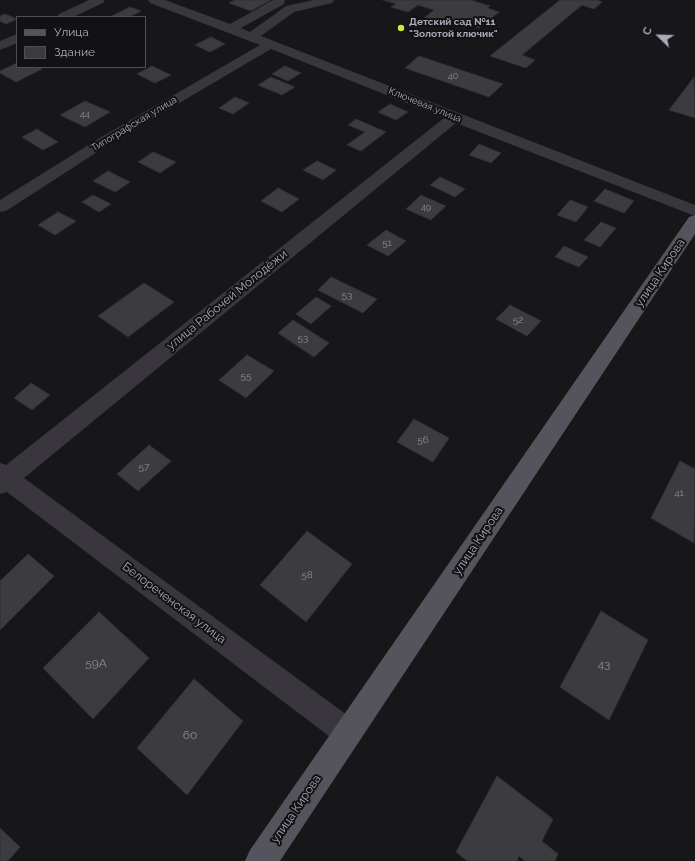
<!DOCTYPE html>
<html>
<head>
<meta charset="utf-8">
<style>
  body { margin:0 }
  #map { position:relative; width:695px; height:861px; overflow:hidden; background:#171618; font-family:Raleway,sans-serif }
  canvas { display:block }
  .legend { position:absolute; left:16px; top:16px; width:130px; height:52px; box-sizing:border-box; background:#121113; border:1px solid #4f4e55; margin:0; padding:5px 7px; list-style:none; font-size:12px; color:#aba9b7 }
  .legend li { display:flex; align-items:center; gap:8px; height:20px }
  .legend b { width:20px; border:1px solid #4f4e55 }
  .north { position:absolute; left:639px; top:16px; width:40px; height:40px; -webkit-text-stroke:3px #121113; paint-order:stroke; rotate:293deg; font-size:11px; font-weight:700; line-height:16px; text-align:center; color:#aba9b7 }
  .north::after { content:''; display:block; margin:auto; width:14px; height:18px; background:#aba9b7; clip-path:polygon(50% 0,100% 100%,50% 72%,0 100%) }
</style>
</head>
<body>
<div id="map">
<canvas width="695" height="861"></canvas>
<ul class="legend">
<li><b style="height:5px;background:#55545c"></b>Улица</li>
<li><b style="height:11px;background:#3c3b3f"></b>Здание</li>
</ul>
<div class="north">С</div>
</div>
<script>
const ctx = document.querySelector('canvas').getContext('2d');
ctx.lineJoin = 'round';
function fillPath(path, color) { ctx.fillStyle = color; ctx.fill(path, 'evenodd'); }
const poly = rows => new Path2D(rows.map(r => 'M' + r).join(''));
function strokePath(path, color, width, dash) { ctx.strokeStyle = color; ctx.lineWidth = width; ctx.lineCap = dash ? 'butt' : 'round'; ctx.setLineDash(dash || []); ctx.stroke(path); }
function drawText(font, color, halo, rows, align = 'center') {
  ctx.font = font + ' Raleway,sans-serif'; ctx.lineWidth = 4; ctx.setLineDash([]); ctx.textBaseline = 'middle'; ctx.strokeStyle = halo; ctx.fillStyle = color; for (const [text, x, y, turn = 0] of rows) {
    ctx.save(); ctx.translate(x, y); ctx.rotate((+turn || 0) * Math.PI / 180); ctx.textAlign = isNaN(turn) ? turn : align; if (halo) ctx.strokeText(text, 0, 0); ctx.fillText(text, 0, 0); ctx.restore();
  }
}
const building = poly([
  [235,0,271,0,251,11,229,3,235,0],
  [383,0,471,0,490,6,487,8,499,12,479,28,466,24,463,27,444,21,440,23,424,18,434,10,418,5,408,12,391,7,396,4,383,0],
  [560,0,597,0,602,2,594,9,582,5,522,55,535,60,526,68,490,56,560,0],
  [130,7,141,11,129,17,110,17,130,7],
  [5,14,17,19,6,24,0,21,0,16,5,14],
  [211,37,225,44,210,52,195,45,211,37],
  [419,56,503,84,489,97,405,68,419,56],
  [17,63,17,67,38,67,42,69,16,82,0,73,0,71,17,63],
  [152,66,171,75,155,83,137,74,152,66],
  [285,66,301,73,288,81,272,74,285,66],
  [271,77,295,87,282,95,258,85,271,77],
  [694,77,695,118,669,110,694,77],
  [235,97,249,103,233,114,219,108,235,97],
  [85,101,110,112,85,127,60,115,85,101],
  [390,104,408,112,396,120,378,112,390,104],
  [356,119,386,132,361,151,347,145,365,132,348,125,356,119],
  [37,129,58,142,43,150,22,137,37,129],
  [479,144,501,153,491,163,469,155,479,144],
  [153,152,176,162,160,173,138,162,153,152],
  [317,161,336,170,323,180,303,170,317,161],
  [108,171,130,182,115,192,93,181,108,171],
  [440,177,465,189,455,197,430,185,440,177],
  [278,188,299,199,282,212,261,201,278,188],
  [605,189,634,201,624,213,594,201,605,189],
  [93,195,111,204,99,212,82,202,93,195],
  [421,195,446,206,431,220,406,209,421,195],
  [570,200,588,207,576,222,557,215,570,200],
  [58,212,76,221,55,235,38,225,58,212],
  [601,222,616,228,600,247,584,240,601,222],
  [386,230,406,241,388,256,367,245,386,230],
  [564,246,588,257,579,267,555,257,564,246],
  [331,277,377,299,363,313,318,290,331,277],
  [144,283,174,302,128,337,98,316,144,283],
  [316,297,331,306,311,324,296,314,316,297],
  [510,305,541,321,527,336,496,319,510,305],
  [293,320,329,343,314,357,278,333,293,320],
  [247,355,274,371,246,398,219,380,247,355],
  [31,383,50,395,32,410,14,398,31,383],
  [414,419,449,438,433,462,397,442,414,419],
  [149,445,171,461,138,491,117,474,149,445],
  [680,461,695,469,694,543,651,518,680,461],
  [307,531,352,564,306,622,260,585,307,531],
  [28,554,54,576,0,630,0,581,28,554],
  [601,611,648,640,609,720,560,687,601,611],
  [99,612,149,658,93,719,43,668,99,612],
  [194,679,243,721,187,795,137,748,194,679],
  [497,776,553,819,542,841,558,854,555,861,525,861,519,856,517,861,467,861,456,852,497,776],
  [0,828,20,847,8,861,0,861,0,828]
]);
fillPath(building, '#3c3b3f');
strokePath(building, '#323034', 1);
fillPath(poly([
  [89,0,105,0,103,3,73,17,57,17,59,14,89,0],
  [148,0,165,0,230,24,273,0,285,0,284,4,241,28,250,32,286,6,313,0,334,0,332,3,294,12,261,36,695,205,695,216,456,123,24,478,358,723,363,733,358,743,348,748,338,743,7,492,0,494,0,463,6,465,444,118,271,49,108,145,6,211,0,212,0,200,98,139,260,45,150,3,148,0],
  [17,34,17,43,0,50,0,41,17,34]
]), '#39373d');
fillPath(poly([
  [695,215,695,234,280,861,245,861,250,850,689,217,695,215]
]), '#55545c');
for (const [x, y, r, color] of [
  [401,28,4,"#d5e73f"]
]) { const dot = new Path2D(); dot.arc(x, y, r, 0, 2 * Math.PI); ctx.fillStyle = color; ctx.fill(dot); strokePath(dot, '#121113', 1.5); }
drawText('9px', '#8f8e99', null, [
  ["40",453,76],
  ["44",85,114],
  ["49",426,207]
]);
drawText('bold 10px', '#aba9b7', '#121113', [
  ["Детский сад №11",409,22],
  ["\"Золотой ключик\"",409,34]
], 'left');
drawText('10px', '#aba9b7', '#121113', [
  ["Ключевая улица",425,105,22],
  ["Типографская улица",134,124,-31]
]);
drawText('10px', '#8f8e99', null, [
  ["51",387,243],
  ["53",347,295],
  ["52",518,320],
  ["53",303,338],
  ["55",246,376],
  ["56",423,440],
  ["57",144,467],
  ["41",679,493],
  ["58",307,575]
]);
drawText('12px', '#aba9b7', '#121113', [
  ["улица Кирова",660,273,-56],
  ["улица Рабочей Молодёжи",227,300,-39],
  ["улица Кирова",478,541,-56],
  ["Белореченская улица",174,603,37],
  ["улица Кирова",296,809,-56]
]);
drawText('12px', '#8f8e99', null, [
  ["59А",96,663],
  ["43",604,664],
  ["60",190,735]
]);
</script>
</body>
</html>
